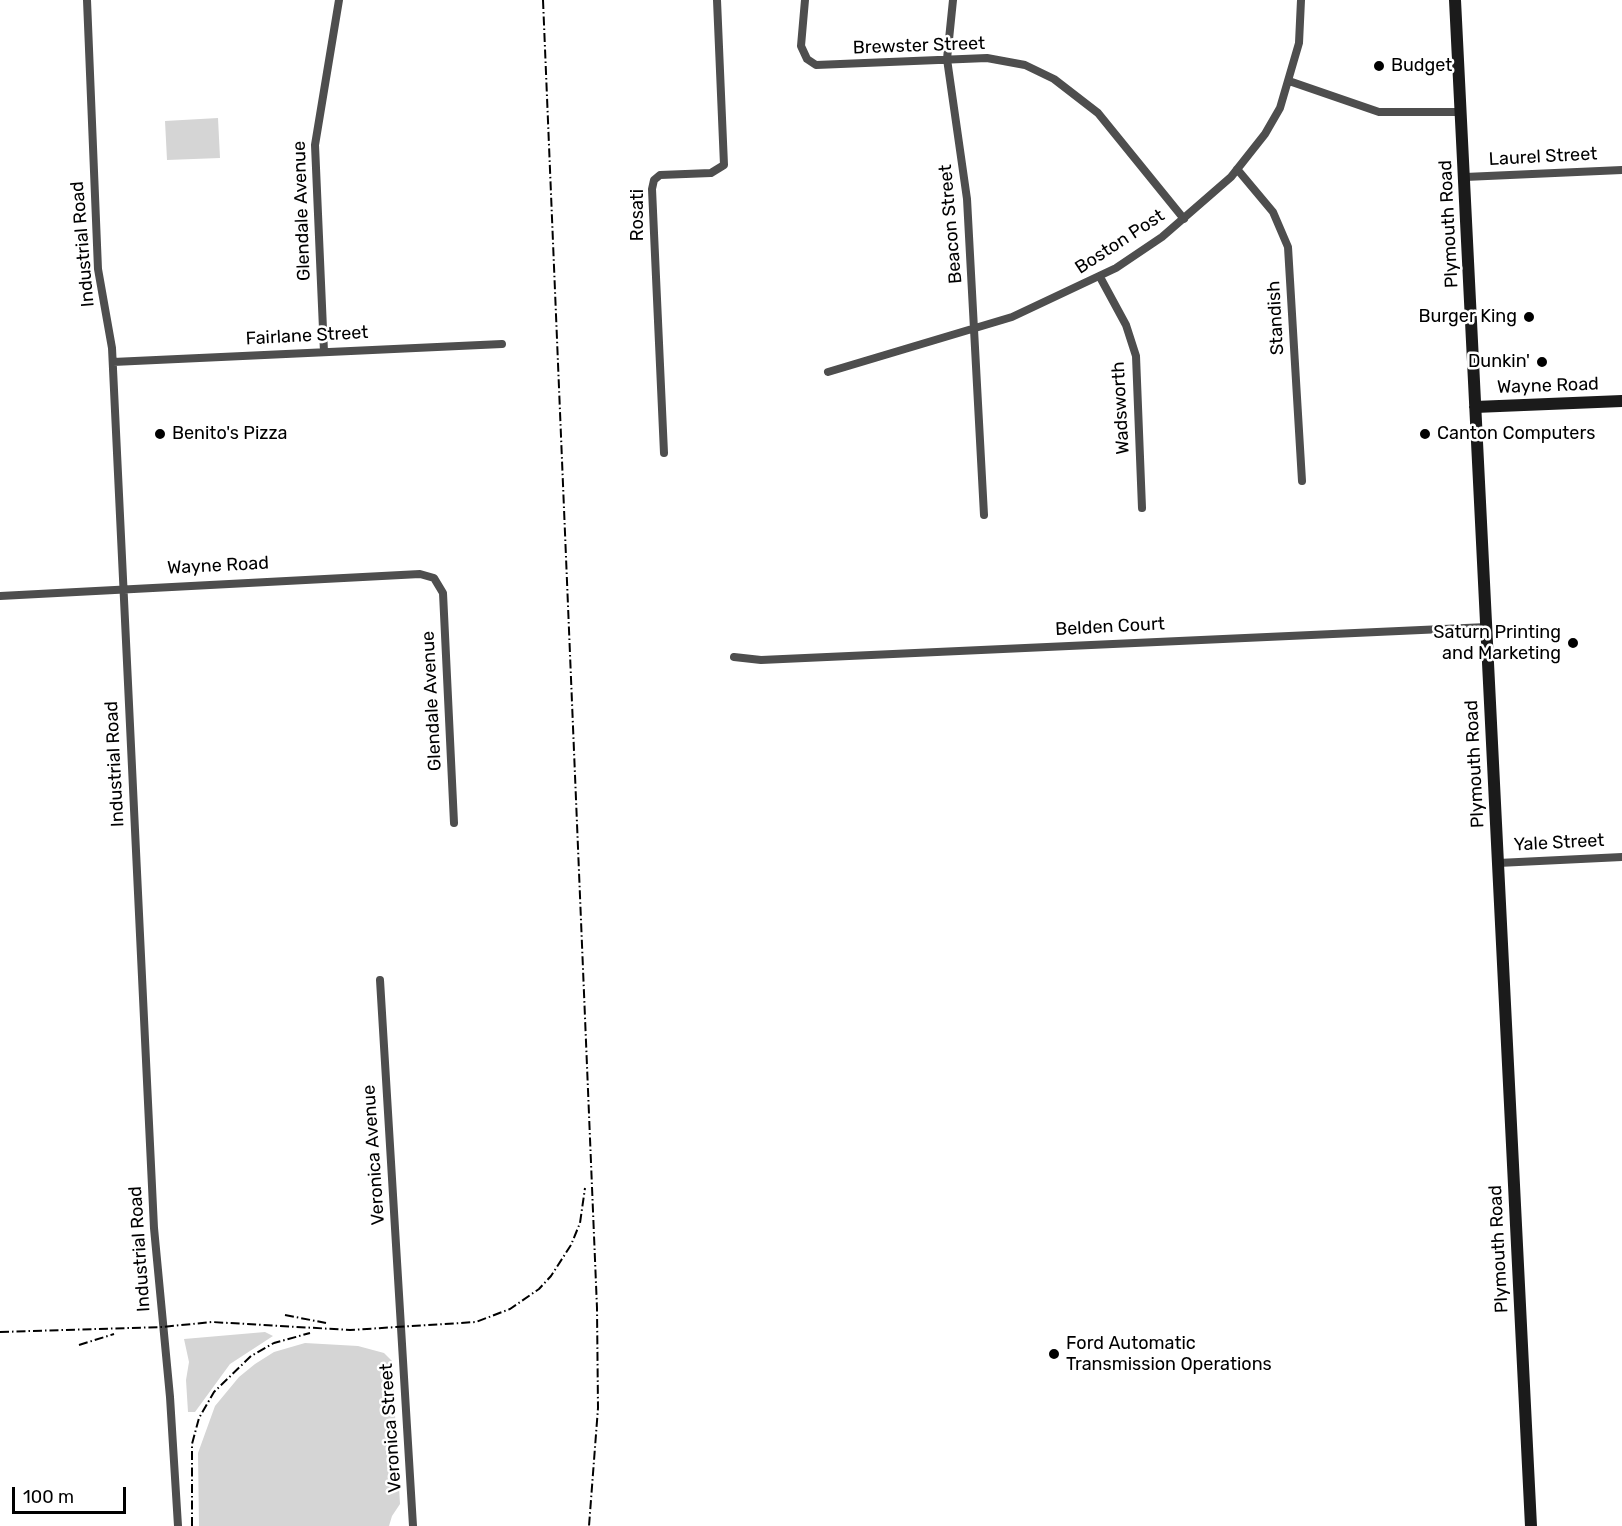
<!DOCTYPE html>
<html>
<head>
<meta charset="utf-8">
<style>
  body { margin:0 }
  #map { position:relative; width:1622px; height:1526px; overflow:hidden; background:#fff; font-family:Rubik,sans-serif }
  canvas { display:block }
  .scale { position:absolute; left:12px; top:1487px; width:114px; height:27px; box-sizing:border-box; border:3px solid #000; border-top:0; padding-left:8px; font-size:18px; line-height:21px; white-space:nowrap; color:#000; -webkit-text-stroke:4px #fff; paint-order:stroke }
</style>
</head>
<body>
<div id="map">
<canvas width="1622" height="1526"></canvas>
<div class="scale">100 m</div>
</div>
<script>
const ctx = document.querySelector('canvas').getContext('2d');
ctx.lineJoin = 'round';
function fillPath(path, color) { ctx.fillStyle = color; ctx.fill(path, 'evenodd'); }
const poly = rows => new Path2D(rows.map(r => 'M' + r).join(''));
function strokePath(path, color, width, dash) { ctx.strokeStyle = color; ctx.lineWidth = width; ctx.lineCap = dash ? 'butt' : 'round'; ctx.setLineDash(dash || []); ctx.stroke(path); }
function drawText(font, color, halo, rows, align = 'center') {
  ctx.font = font + ' Rubik,sans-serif'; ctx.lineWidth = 5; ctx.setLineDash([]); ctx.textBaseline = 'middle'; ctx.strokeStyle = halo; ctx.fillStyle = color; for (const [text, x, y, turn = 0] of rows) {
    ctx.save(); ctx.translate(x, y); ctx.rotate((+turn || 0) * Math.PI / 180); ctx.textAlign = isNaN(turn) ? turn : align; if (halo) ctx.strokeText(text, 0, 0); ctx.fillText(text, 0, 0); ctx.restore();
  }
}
fillPath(poly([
  [218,118,220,158,167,160,165,121],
  [265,1332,273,1336,230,1364,195,1412,188,1412,186,1380,189,1362,184,1339],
  [305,1343,358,1346,384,1353,392,1361,400,1504,392,1516,389,1526,199,1526,198,1453,215,1406,239,1377,255,1364,274,1352]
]), '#d5d5d5');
strokePath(poly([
  [87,0,98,269,112,348,154,1228,170,1397,178,1526],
  [805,0,801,46,807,59,816,65,987,58,1025,65,1054,79,1098,113,1184,219],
  [953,0,947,59,967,199,984,515],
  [1289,81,1379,112,1462,112],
  [1237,169,1273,212,1288,247,1302,481],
  [1465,177,1622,170],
  [1100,277,1126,325,1136,356,1142,508],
  [324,352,315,145,339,0],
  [113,362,502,344],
  [828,372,1012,317,1116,268,1162,237,1231,177,1265,134,1280,108,1299,43,1301,0],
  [664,453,652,189,654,180,660,175,711,173,724,165,717,0],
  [0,596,420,574,434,578,443,593,454,823],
  [734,657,761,660,1487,627],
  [1498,863,1622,857],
  [380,980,413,1526]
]), '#4e4e4e', 8);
strokePath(poly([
  [1455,0,1531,1526],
  [1475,407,1622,401]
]), '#1b1b1b', 12);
strokePath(poly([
  [543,0,597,1308,598,1408,589,1526],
  [285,1315,326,1323],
  [0,1332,162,1327,212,1322,350,1330,476,1322,510,1309,539,1289,551,1276,571,1245,580,1223,585,1188],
  [79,1345,114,1334],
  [192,1526,192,1444,199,1418,214,1392,251,1356,274,1343,310,1333]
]), '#000', 2, [9, 3, 1.5, 3]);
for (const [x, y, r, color] of [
  [1379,66,6,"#000"],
  [1529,317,6,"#000"],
  [1542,362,6,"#000"],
  [160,434,6,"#000"],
  [1425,434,6,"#000"],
  [1573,643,6,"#000"],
  [1054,1354,6,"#000"]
]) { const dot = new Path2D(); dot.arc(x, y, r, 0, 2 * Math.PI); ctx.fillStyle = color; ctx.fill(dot); strokePath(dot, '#fff', 2); }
drawText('18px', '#000', '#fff', [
  ["Brewster Street",919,46,-2],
  ["Laurel Street",1543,157,-3],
  ["Glendale Avenue",302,211,-92],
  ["Rosati",638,215,-90],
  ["Beacon Street",951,224,-95],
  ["Plymouth Road",1449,224,-93],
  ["Boston Post",1120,242,-33],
  ["Industrial Road",83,244,-95],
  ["Standish",1276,318,-93],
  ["Fairlane Street",307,336,-3],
  ["Wayne Road",1548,386,-2],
  ["Wadsworth",1121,408,-93],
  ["Wayne Road",218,566,-3],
  ["Belden Court",1110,627,-3],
  ["Glendale Avenue",432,701,-93],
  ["Industrial Road",115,764,-93],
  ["Plymouth Road",1475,764,-93],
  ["Yale Street",1559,843,-3],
  ["Veronica Avenue",374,1155,-94],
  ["Industrial Road",140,1249,-94],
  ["Plymouth Road",1499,1249,-93],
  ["Veronica Street",391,1428,-94]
]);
drawText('18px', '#000', '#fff', [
  ["Budget",1391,66],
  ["Burger King",1517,317,"right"],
  ["Dunkin'",1530,362,"right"],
  ["Benito's Pizza",172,434],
  ["Canton Computers",1437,434],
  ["Saturn Printing",1561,633,"right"],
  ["and Marketing",1561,654,"right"],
  ["Ford Automatic",1066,1344],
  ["Transmission Operations",1066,1365]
], 'left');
</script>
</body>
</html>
